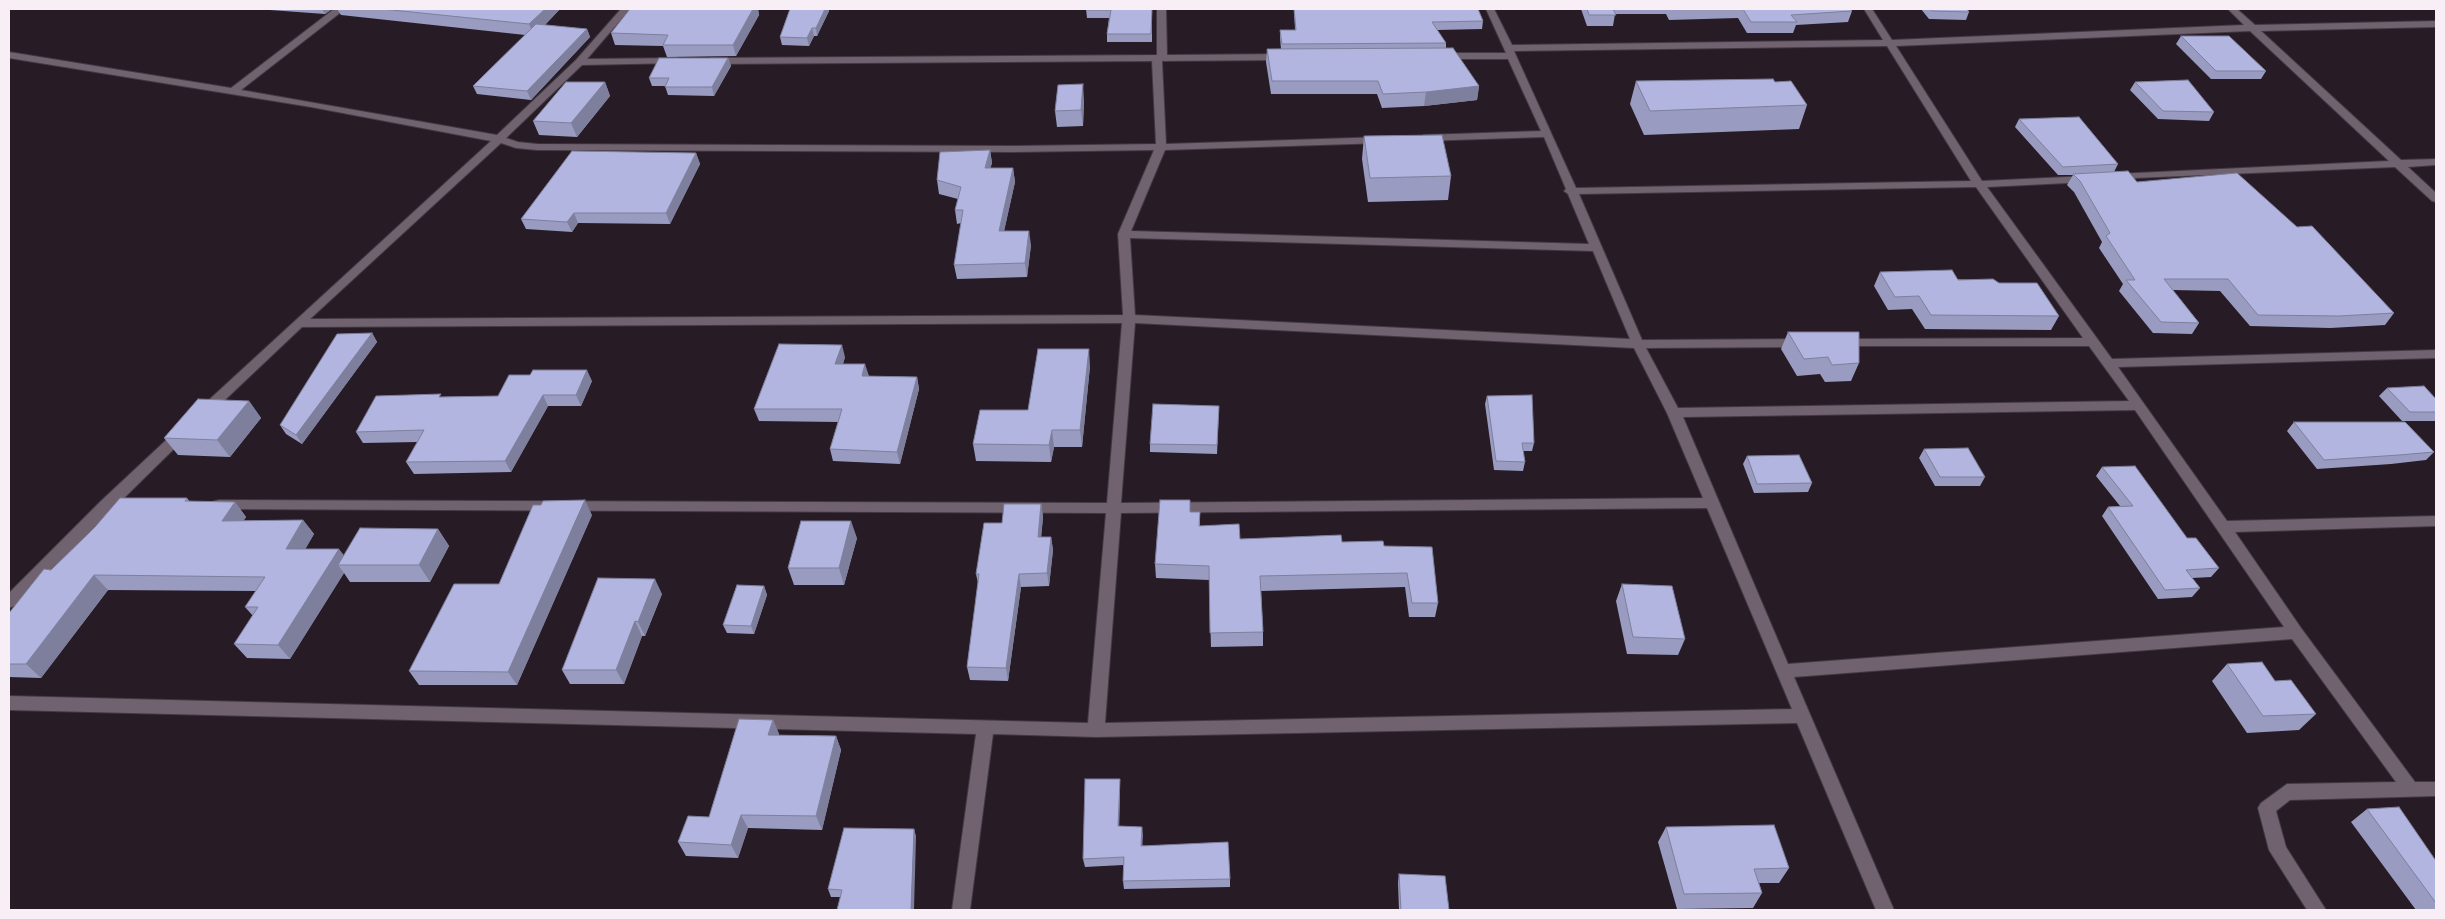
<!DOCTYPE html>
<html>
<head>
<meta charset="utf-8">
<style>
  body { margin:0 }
  #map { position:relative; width:2445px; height:919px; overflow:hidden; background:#271b26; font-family:"Nunito Sans",sans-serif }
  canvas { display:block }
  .frame { position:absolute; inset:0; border:10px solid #f7eef6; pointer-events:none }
</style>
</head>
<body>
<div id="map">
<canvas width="2445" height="919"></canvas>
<div class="frame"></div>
</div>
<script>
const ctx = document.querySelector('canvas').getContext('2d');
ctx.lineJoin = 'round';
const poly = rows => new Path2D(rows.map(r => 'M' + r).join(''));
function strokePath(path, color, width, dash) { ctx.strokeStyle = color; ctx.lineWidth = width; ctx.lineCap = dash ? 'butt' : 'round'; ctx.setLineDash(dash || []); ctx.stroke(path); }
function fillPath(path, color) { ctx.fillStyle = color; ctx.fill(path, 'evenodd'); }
const minor = poly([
  [334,9,345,9,241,90,497,135,576,60,621,9,630,9,587,59,677,58,682,61,680,63,582,65,506,138,518,142,537,144,1014,146,1156,144,1152,61,711,64,706,61,711,58,1157,55,1157,9,1166,9,1167,55,1284,54,1289,57,1284,60,1162,61,1166,144,1383,137,1388,140,1383,143,1165,150,1131,231,1589,244,1568,194,1564,191,1566,189,1544,137,1424,141,1419,138,1424,135,1541,131,1508,59,1441,59,1436,56,1441,53,1506,53,1486,9,1494,9,1512,45,1883,40,1864,9,1872,9,1892,40,2244,25,2228,9,2237,9,2255,25,2436,21,2436,27,2261,31,2401,160,2436,159,2436,165,2408,167,2436,193,2436,202,2432,201,2395,167,2111,179,2110,177,2115,174,2389,161,2250,31,1896,46,1982,181,2088,176,2093,179,2088,182,1987,187,2112,359,2436,350,2436,358,2118,367,2227,521,2436,516,2436,526,2235,532,2301,628,2415,782,2436,782,2436,796,2290,800,2276,811,2286,847,2326,910,2307,910,2269,850,2258,808,2261,803,2287,784,2396,782,2292,639,1794,677,1894,910,1876,910,1797,723,1096,737,993,734,970,910,952,910,976,734,9,710,9,696,1088,723,1106,513,214,509,212,505,214,501,219,500,1107,503,1122,323,302,327,209,415,199,415,197,412,199,409,491,141,311,107,9,58,9,52,231,88,334,9],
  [1887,46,1971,181,1576,188,1514,51,1887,46],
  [501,143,516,148,537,150,1014,152,1154,150,1118,234,1123,315,310,319,501,143],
  [1976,187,2083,338,1842,339,1838,340,1836,343,1838,346,2089,346,2129,401,1678,408,1646,348,1803,347,1809,343,1803,339,1642,340,1579,194,1976,187],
  [1130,238,1593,251,1630,339,1135,315,1130,238],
  [1135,323,1634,348,1667,413,1703,498,1121,503,1135,323],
  [2135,410,2284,627,1788,664,1683,417,2135,410],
  [1707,508,1792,709,1105,723,1121,513,1707,508],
  [183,427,190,432,188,435,122,500,135,501,137,505,135,509,112,510,14,606,9,608,9,593,101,501,178,429,183,427]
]);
strokePath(minor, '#423942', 2);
fillPath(minor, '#70626f');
fillPath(poly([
  [256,9,332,9,325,14],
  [337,9,560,9,545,25,587,29,590,37,531,100,477,94,473,86,525,35,341,15],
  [630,9,758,9,759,15,736,56,667,57,663,46,615,45,611,33],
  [790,9,829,9,829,11,817,36,814,36,809,46,782,45,780,37],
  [1086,9,1152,9,1152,42,1107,42,1107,34,1109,18,1087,18],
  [1294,9,1478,9,1483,21,1482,29,1437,30,1446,43,1446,48,1479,86,1477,100,1424,106,1382,108,1377,94,1271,94,1266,62,1267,49,1281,49,1280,38,1280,30,1295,30],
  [1581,9,1850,9,1852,11,1848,22,1796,25,1793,33,1747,33,1738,18,1669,20,1666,14,1615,14,1613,26,1587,26],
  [1921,9,1967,9,1969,12,1966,20,1929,19],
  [2181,36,2266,71,2261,79,2211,79,2176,44],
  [728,58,731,66,714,96,668,95,665,86,652,86,649,78],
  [1636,81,1775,82,1807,105,1799,129,1644,135,1630,104],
  [605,82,610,96,577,137,539,135,533,121],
  [2135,82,2214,112,2209,121,2158,119,2130,90],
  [1084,100,1083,126,1057,127,1055,111],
  [2019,119,2118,164,2114,172,2137,182,2394,313,2385,325,2330,328,2250,326,2220,291,2173,290,2199,323,2192,334,2153,333,2119,291,2123,284,2099,248,2102,242,2074,192,2067,185,2073,175,2058,175,2015,127],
  [1364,136,1451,176,1448,200,1368,202,1362,159],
  [990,150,992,163,990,168,1013,168,1015,182,1004,231,1031,245,1027,277,957,279,954,265,961,223,957,224,955,210,958,199,939,194,937,180],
  [696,153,700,164,670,224,578,223,572,232,526,229,521,219],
  [1880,272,1999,283,2059,316,2051,330,1925,329,1912,309,1888,310,1874,286],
  [1788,332,1859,363,1851,381,1825,382,1820,374,1797,376,1781,349],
  [372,333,377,342,302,444,286,434,280,425],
  [845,357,843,364,869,376,917,377,919,389,900,464,833,461,830,449,838,422,759,421,754,409],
  [1090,366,1082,447,1054,447,1051,462,976,461,973,444,1028,410],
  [592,381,581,406,548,406,511,472,414,474,406,462,418,442,363,443,356,432,442,397,498,396],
  [2387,388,2436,399,2436,421,2402,421,2379,396],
  [1487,396,1534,443,1532,451,1523,451,1525,462,1523,471,1494,470,1485,404],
  [249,401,261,418,230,457,178,455,164,438],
  [1219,406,1217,454,1150,452,1150,444],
  [2294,422,2434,452,2426,460,2391,464,2317,469,2287,431],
  [1924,449,1985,477,1980,486,1935,486,1919,458],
  [1747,456,1812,483,1808,492,1754,493,1743,464],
  [2102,467,2187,538,2219,568,2211,577,2192,578,2200,588,2192,597,2158,599,2102,516,2108,507,2120,506,2096,476],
  [187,498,190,502,235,502,246,517,243,521,303,520,314,534,305,549,344,555,438,529,449,546,430,582,350,582,344,573,290,659,247,658,234,644,253,616,245,607,256,591,108,590,41,678,9,677,9,613,51,570],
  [1190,500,1190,512,1200,512,1200,526,1240,539,1342,542,1384,546,1438,603,1435,617,1409,617,1405,587,1261,591,1263,632,1263,646,1211,647,1209,580,1156,578,1155,564],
  [1041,504,1043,517,1041,537,1051,537,1053,550,1049,586,1021,587,1008,681,970,680,967,667,978,583,976,574,1002,523],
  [592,515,517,685,419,685,409,671,499,584],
  [857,538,844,585,794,585,788,568],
  [1622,584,1685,639,1678,655,1627,654,1616,601],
  [764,586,767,595,754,634,727,633,723,625],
  [662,594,645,636,642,636,624,684,570,684,562,670],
  [2227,664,2275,681,2316,714,2299,730,2247,733,2212,681],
  [773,720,779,734,779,735,836,736,841,750,822,830,748,828,738,858,686,856,678,842,709,817],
  [1120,779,1120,787,1119,826,1142,827,1142,845,1230,879,1230,887,1124,889,1123,881,1123,865,1085,867,1083,859],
  [2367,809,2436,861,2436,910,2416,910,2351,822],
  [1666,827,1789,868,1779,883,1759,883,1762,893,1753,908,1677,909,1658,842],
  [914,829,916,837,840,897,831,897,828,889],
  [1399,874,1449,910,1399,910,1398,882]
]), '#999cc0');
fillPath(poly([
  [322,9,332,9,325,14],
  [545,9,560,9,534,36,529,24],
  [753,9,758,9,759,15,736,56,733,45],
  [825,9,829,9,829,11,817,36,816,28],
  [812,28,814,36,809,46,807,38],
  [587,29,590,37,531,100,527,91],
  [728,58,731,66,714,96,712,87],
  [605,82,610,96,577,137,571,123],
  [1083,84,1084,100,1083,126,1081,110],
  [1479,86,1477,100,1424,106,1426,92],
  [990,150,992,163,987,181,985,168],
  [696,153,700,164,670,224,666,213],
  [1013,168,1015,182,1001,245,999,231],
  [574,213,578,223,572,232,567,222],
  [1029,231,1031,245,1027,277,1025,263],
  [372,333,377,342,302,444,296,435],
  [842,345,845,357,839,376,835,364],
  [1089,349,1090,366,1082,447,1080,430],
  [865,364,869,376,862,376],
  [587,370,592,381,581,406,576,395],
  [917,377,919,389,900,464,897,452],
  [543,395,548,406,511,472,505,461],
  [249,401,261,418,230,457,217,440],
  [1052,430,1054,447,1051,462,1049,445],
  [585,500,592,515,517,685,508,672],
  [235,502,246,517,234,536,222,521],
  [1041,504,1043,517,1040,550,1038,537],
  [303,520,314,534,297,564,286,549],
  [851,521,857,538,844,585,839,568],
  [438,529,449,546,430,582,419,565],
  [1051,537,1053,550,1049,586,1047,573],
  [339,549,350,563,338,565,344,573,290,659,278,645],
  [1019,574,1021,587,1008,681,1006,668],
  [94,575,108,590,41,678,26,664],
  [655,579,662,594,645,636,638,622],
  [764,586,767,595,754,634,751,626],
  [635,621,642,636,624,684,616,670],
  [773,720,779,734,774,749,768,735],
  [836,736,841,750,822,830,816,816],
  [1120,779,1120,787,1119,834,1118,826],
  [741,815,748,828,738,858,731,845],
  [1142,827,1143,835,1142,853,1141,846],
  [914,829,916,837,914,910,911,910]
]), '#7d7f9c');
const building = poly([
  [382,9,545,9,529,24,382,9],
  [630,9,753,9,733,45,663,45,668,35,611,33,630,9],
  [790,9,825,9,816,28,812,28,807,38,780,37,790,9],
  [1086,9,1152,9,1151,34,1107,34,1111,10,1086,10,1086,9],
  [1294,9,1478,9,1483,21,1432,22,1446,43,1282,44,1280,30,1296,30,1294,9],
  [1587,9,1613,9,1616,15,1589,15,1587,9],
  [1743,9,1850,9,1852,11,1791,15,1797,22,1751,22,1743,9],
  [1930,9,1967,9,1969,12,1932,11,1930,9],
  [536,24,587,29,527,91,473,86,536,24],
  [2181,36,2229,36,2266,71,2216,71,2181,36],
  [1453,48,1479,86,1426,92,1383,94,1378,81,1272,81,1267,49,1453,48],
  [659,58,728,58,712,87,665,87,669,78,649,78,659,58],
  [1773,79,1775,82,1791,81,1807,105,1650,111,1636,81,1773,79],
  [2188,80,2214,112,2163,111,2135,82,2188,80],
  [566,82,605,82,571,123,533,121,566,82],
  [1083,84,1081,110,1055,111,1058,85,1083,84],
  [2079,117,2118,164,2063,167,2019,119,2079,117],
  [1442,135,1451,176,1370,178,1364,136,1442,135],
  [990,150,985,168,1013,168,999,231,1029,231,1025,263,954,265,963,210,955,210,961,187,937,180,940,152,990,150],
  [572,151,696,153,666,213,574,213,567,222,521,219,572,151],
  [2128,171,2137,182,2237,173,2297,227,2312,226,2394,313,2339,316,2258,315,2228,279,2164,279,2199,323,2161,322,2126,280,2135,280,2106,236,2110,233,2080,181,2073,174,2128,171],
  [1952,270,1958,280,1993,279,1999,283,2037,283,2059,316,1931,315,1919,296,1895,297,1880,272,1952,270],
  [1788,332,1859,332,1859,363,1832,365,1828,357,1804,359,1788,332],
  [372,333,296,435,280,425,337,334,372,333],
  [779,344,842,345,835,364,865,364,862,376,917,377,897,452,830,449,842,409,754,409,779,344],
  [1038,349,1089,349,1080,430,1052,430,1049,445,973,444,980,410,1028,410,1038,349],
  [533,370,587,370,576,395,543,395,505,461,406,462,424,430,356,432,376,396,441,394,439,397,498,396,509,375,530,375,533,370],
  [2424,386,2436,399,2436,412,2410,412,2387,388,2424,386],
  [1532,395,1534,443,1522,443,1525,462,1496,461,1487,396,1532,395],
  [198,399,249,401,217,440,164,438,198,399],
  [1153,404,1219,406,1217,445,1150,444,1153,404],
  [2294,422,2405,422,2434,452,2399,455,2324,460,2294,422],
  [1968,448,1985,477,1940,477,1924,449,1968,448],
  [1799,455,1812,483,1757,484,1747,456,1799,455],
  [2135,466,2187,538,2196,538,2219,568,2186,570,2200,588,2165,590,2108,507,2133,506,2102,467,2135,466],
  [120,498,187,498,185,501,235,502,222,521,303,520,286,549,339,549,278,645,234,644,258,607,245,607,265,577,94,575,26,664,9,664,9,613,44,569,51,570,95,527,120,498],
  [585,500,508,672,409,671,454,584,499,584,533,505,541,505,543,501,585,500],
  [1160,500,1190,500,1190,512,1200,512,1199,526,1239,524,1240,539,1341,535,1342,542,1383,541,1384,546,1432,547,1438,603,1412,603,1407,573,1260,576,1263,632,1210,633,1209,566,1155,564,1160,500],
  [1004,504,1041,504,1038,537,1051,537,1047,573,1019,574,1006,668,967,667,979,574,976,574,984,523,1002,523,1004,504],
  [801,521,851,521,839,568,788,568,801,521],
  [360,528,438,529,419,565,338,565,360,528],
  [598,578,655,579,638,622,635,621,616,670,562,670,598,578],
  [1622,584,1672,586,1685,639,1633,637,1622,584],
  [737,585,764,586,751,626,723,625,737,585],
  [2262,662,2275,681,2291,680,2316,714,2263,716,2227,664,2262,662],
  [739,719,773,720,768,735,836,736,816,816,741,815,731,845,678,842,688,816,709,817,739,719],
  [1085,779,1120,779,1118,826,1142,827,1141,846,1228,842,1230,879,1123,881,1124,857,1083,859,1085,779],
  [2399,807,2436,861,2436,903,2367,809,2399,807],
  [1774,825,1789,868,1754,869,1762,893,1684,894,1666,827,1774,825],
  [844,828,914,829,911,910,837,910,842,890,828,889,844,828],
  [1399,874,1445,876,1449,910,1401,910,1399,874]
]);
fillPath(building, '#b2b5df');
strokePath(building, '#7d7f9c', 1);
</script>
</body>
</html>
